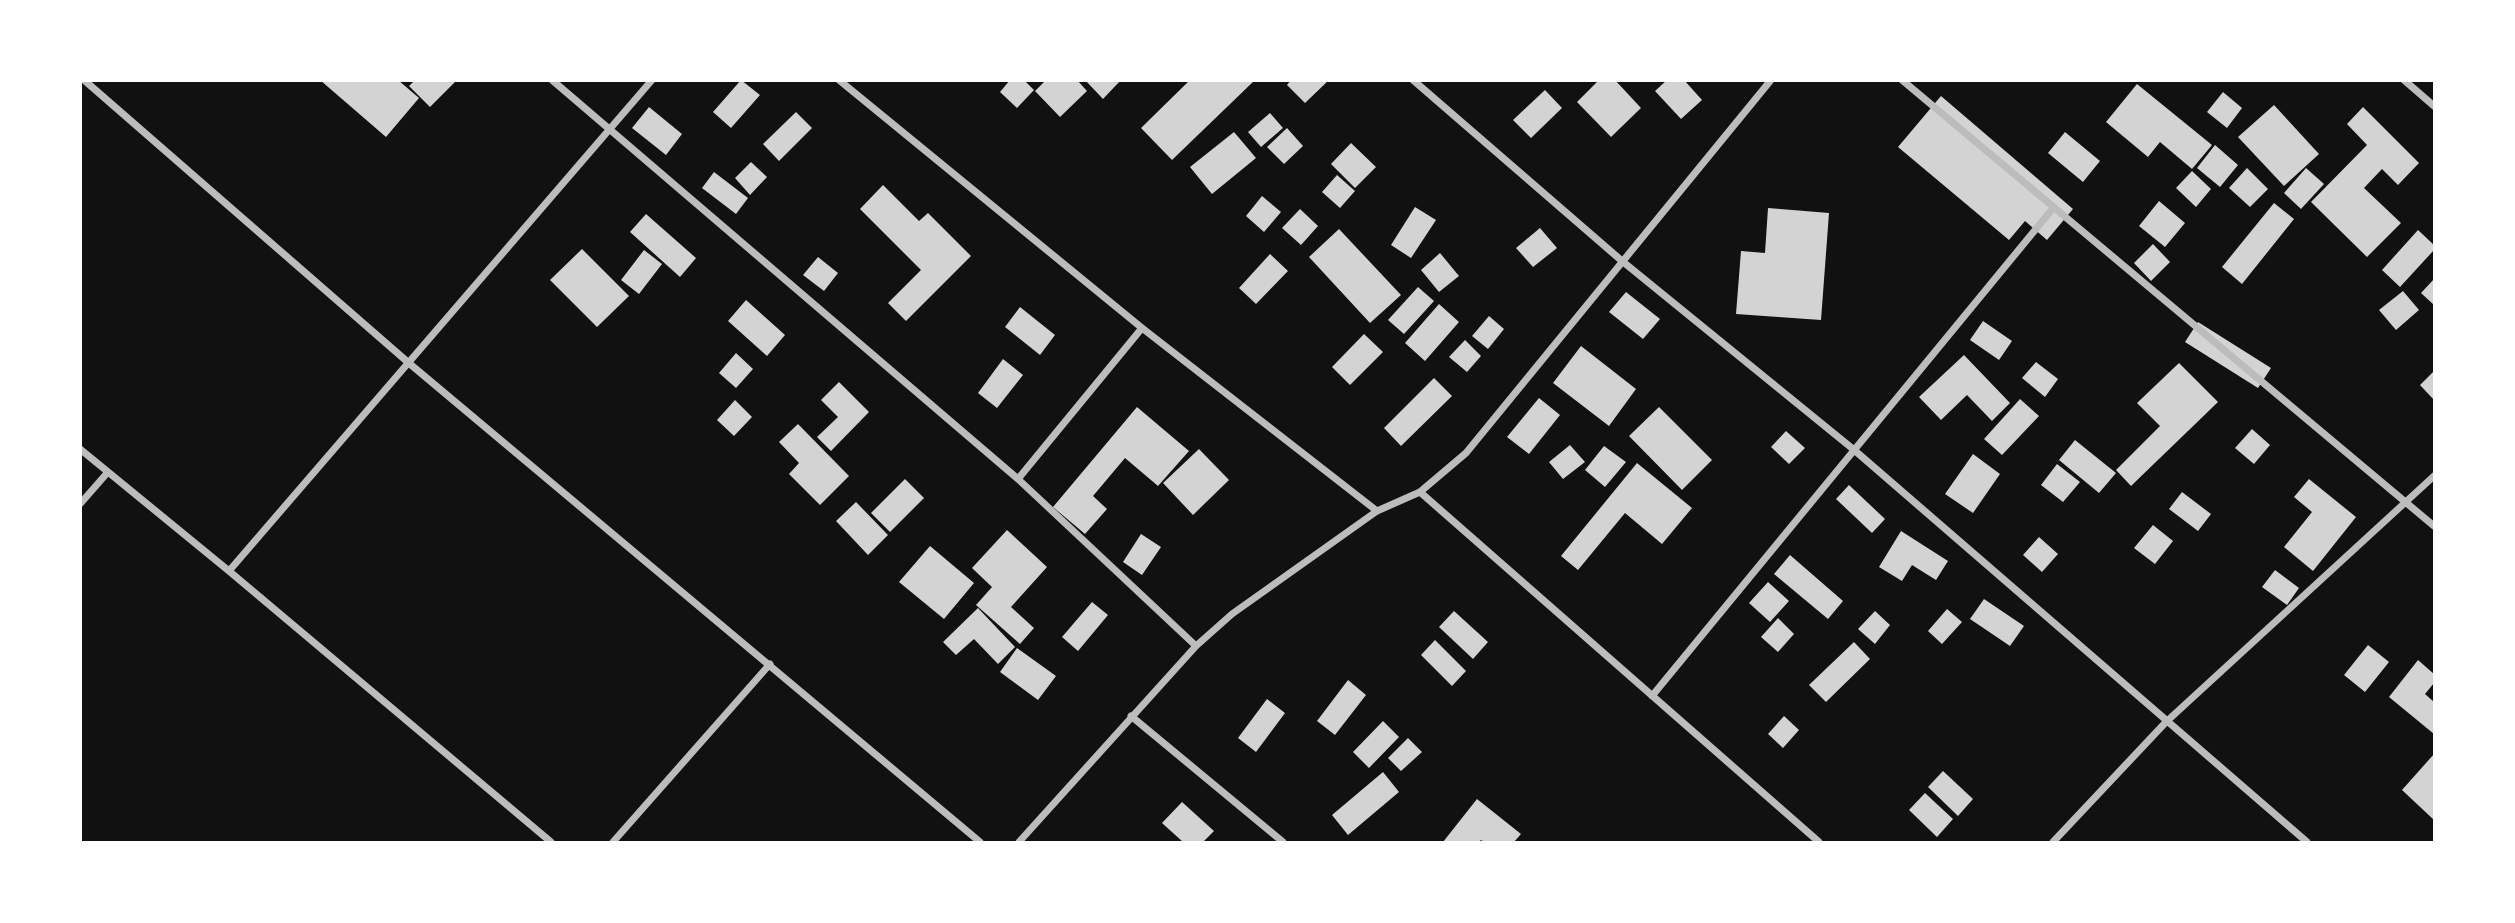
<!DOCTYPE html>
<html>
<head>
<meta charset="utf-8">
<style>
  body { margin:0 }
  #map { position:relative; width:2515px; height:923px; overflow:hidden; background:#111; font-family:"Fira Sans",sans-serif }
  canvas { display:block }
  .frame { position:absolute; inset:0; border:82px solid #fff; pointer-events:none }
</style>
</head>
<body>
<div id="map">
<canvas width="2515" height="923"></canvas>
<div class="frame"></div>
</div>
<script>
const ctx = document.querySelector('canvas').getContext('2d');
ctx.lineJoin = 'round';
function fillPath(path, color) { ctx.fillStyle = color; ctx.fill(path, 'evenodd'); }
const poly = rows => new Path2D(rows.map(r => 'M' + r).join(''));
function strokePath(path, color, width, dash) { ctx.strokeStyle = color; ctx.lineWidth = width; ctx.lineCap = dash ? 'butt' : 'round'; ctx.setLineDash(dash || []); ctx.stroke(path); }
fillPath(poly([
  [320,80,398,80,419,98,386,137],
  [415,80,457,80,430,107,409,86],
  [741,80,760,95,731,128,713,112],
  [1010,80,1024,80,1034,90,1017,108,1000,92],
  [1046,80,1077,80,1087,91,1060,117,1035,91],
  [1085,80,1121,80,1103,99],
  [1190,80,1255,80,1172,160,1141,128],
  [1291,80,1329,80,1305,103,1287,85],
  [1599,80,1615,80,1641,108,1611,137,1577,102],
  [1667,80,1684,80,1702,100,1681,119,1655,91],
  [2137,84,2212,145,2192,169,2160,142,2148,157,2106,122],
  [1545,90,1562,108,1531,138,1513,120],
  [2223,92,2242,108,2227,128,2207,112],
  [1941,96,2073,209,2047,240,2025,221,2009,240,1898,147],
  [2274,105,2319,154,2284,186,2238,137],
  [649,107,682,134,666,155,632,128],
  [2363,107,2419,163,2398,185,2382,169,2364,188,2401,223,2367,257,2311,202,2367,145,2347,124],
  [796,112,812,128,779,161,763,144],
  [1270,113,1283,128,1261,147,1248,132],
  [1287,128,1303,146,1284,164,1267,147],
  [1234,132,1256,158,1212,194,1190,167],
  [2065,132,2100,161,2083,182,2048,153],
  [1351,143,1376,167,1355,188,1331,164],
  [2215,145,2238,165,2220,187,2197,168],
  [751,162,767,177,750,195,735,178],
  [2247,168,2268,189,2250,207,2229,188],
  [2306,168,2324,184,2301,209,2284,193],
  [2192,171,2211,189,2196,207,2176,188],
  [714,172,748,198,736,214,702,188],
  [1337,175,1355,191,1340,208,1322,192],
  [883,185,919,221,928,213,971,256,906,321,888,303,921,270,860,209],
  [1262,196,1281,212,1264,232,1246,216],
  [2159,201,2185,223,2165,247,2139,226],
  [2274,203,2294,219,2242,284,2222,267],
  [1415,207,1436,220,1411,258,1391,245],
  [1768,208,1829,213,1821,320,1736,314,1741,251,1765,253],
  [1300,209,1318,226,1301,245,1282,228],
  [646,214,696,258,680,277,630,232],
  [1540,228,1557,248,1533,267,1516,248],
  [1339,229,1401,295,1370,323,1309,257],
  [2418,230,2434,245,2434,250,2400,287,2382,270],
  [2153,244,2170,262,2151,281,2134,263],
  [582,249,629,296,597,327,550,280],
  [644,250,662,264,639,294,621,280],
  [1440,253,1459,276,1439,292,1421,270],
  [1270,254,1288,271,1256,304,1239,288],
  [818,257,838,273,824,291,803,275],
  [2434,279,2434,305,2421,293],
  [1418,287,1434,301,1404,334,1388,320],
  [2403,291,2419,310,2396,330,2379,310],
  [1626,292,1660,319,1643,339,1609,312],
  [746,300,785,335,767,356,728,321],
  [1439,304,1459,322,1425,361,1405,343],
  [1020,307,1055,335,1040,355,1005,327],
  [1489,316,1504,329,1488,349,1472,336],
  [1983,321,2012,341,1999,360,1970,340],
  [2198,322,2271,368,2258,388,2185,342],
  [1364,334,1383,352,1350,385,1332,367],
  [1465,340,1481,356,1467,372,1449,357],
  [1581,346,1636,389,1609,426,1553,383],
  [736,353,753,369,736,388,719,373],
  [1964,355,2010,403,1992,421,1967,395,1941,420,1919,397],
  [1003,359,1023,375,997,408,978,393],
  [2036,362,2058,379,2045,397,2022,378],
  [2179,363,2218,402,2131,486,2116,470,2160,426,2137,403],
  [2434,371,2434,400,2420,385],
  [1434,378,1452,396,1401,446,1384,428],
  [839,382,869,412,831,451,817,437,838,417,821,400],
  [1539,398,1560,415,1529,454,1507,437],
  [2020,399,2039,416,2002,455,1984,439],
  [735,400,752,417,734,436,717,420],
  [1137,407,1189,451,1158,486,1125,458,1093,496,1107,509,1085,534,1053,507],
  [1659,407,1712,460,1682,490,1629,436],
  [798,424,849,476,820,505,789,474,799,463,779,442],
  [2252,429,2270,445,2254,464,2235,448],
  [1786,431,1805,448,1789,464,1771,447],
  [2075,440,2116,473,2099,493,2059,460],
  [1570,445,1585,462,1563,479,1549,462],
  [1604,446,1626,462,1605,487,1585,470],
  [1199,449,1229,480,1193,515,1163,483],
  [1973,454,2000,474,1973,513,1945,494],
  [1637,463,1692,508,1662,544,1625,513,1578,570,1561,556],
  [2057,464,2080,482,2063,502,2041,485],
  [905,479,924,498,890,532,871,513],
  [2309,479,2356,517,2313,571,2284,547,2312,512,2294,497],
  [1849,485,1885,519,1872,533,1836,499],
  [2182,492,2211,514,2198,531,2169,509],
  [856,502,888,535,868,555,836,521],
  [2153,525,2173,541,2155,564,2134,548],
  [1007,530,1047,567,1011,607,1034,628,1020,644,976,605,992,587,972,568],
  [1901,531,1948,561,1936,580,1912,565,1902,581,1879,567],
  [1141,534,1161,547,1142,575,1123,562],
  [2039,537,2058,554,2042,572,2023,555],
  [930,546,974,583,944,619,899,582],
  [1790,555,1843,601,1828,619,1774,574],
  [2275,570,2299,588,2287,605,2262,587],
  [1768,582,1789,601,1770,622,1749,603],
  [1984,599,2024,626,2010,646,1970,619],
  [1092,602,1108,615,1078,651,1062,637],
  [978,608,1015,647,998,664,974,639,956,655,943,642],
  [1947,609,1962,622,1942,644,1928,631],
  [1454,611,1488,642,1473,659,1439,627],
  [1875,611,1890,625,1875,644,1858,629],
  [1778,618,1794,634,1778,652,1761,637],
  [1435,640,1466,671,1452,686,1421,655],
  [1854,642,1870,659,1826,702,1809,685],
  [2368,645,2389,662,2365,692,2344,675],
  [1017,648,1056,676,1038,700,1000,672],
  [2418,660,2434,674,2434,683,2425,694,2434,702,2434,734,2389,697],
  [1348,680,1366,695,1335,735,1317,721],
  [1267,699,1285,713,1256,752,1238,738],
  [1784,716,1799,730,1783,748,1768,734],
  [1383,721,1399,737,1369,768,1353,752],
  [1408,738,1422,752,1401,771,1388,758],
  [2434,754,2434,820,2402,790],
  [1943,771,1973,799,1958,816,1928,787],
  [1383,772,1399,792,1348,835,1332,815],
  [1925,793,1953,819,1937,837,1909,810],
  [1477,799,1521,834,1514,842,1484,842,1481,840,1479,842,1443,842],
  [1182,802,1214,831,1203,842,1183,842,1162,823]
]), '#d3d3d3');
strokePath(poly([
  [84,80,410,364,980,842],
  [552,80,1018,479,1196,646],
  [839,80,1142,328,1377,511],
  [1413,80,1622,261,1853,449,2307,842],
  [1902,80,2434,526],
  [2404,80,2434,106],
  [80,449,229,571,551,842],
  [1018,479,1142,328],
  [1420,492,1819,842],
  [80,504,108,472],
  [229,571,652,80],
  [1652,696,2054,207],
  [1131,716,1283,842],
  [613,842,770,664],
  [1019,842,1196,646,1232,614,1377,511,1420,492,1466,453,1771,80],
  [2053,842,2166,722,2434,476]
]), '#bcbcbc', 7);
</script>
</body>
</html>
